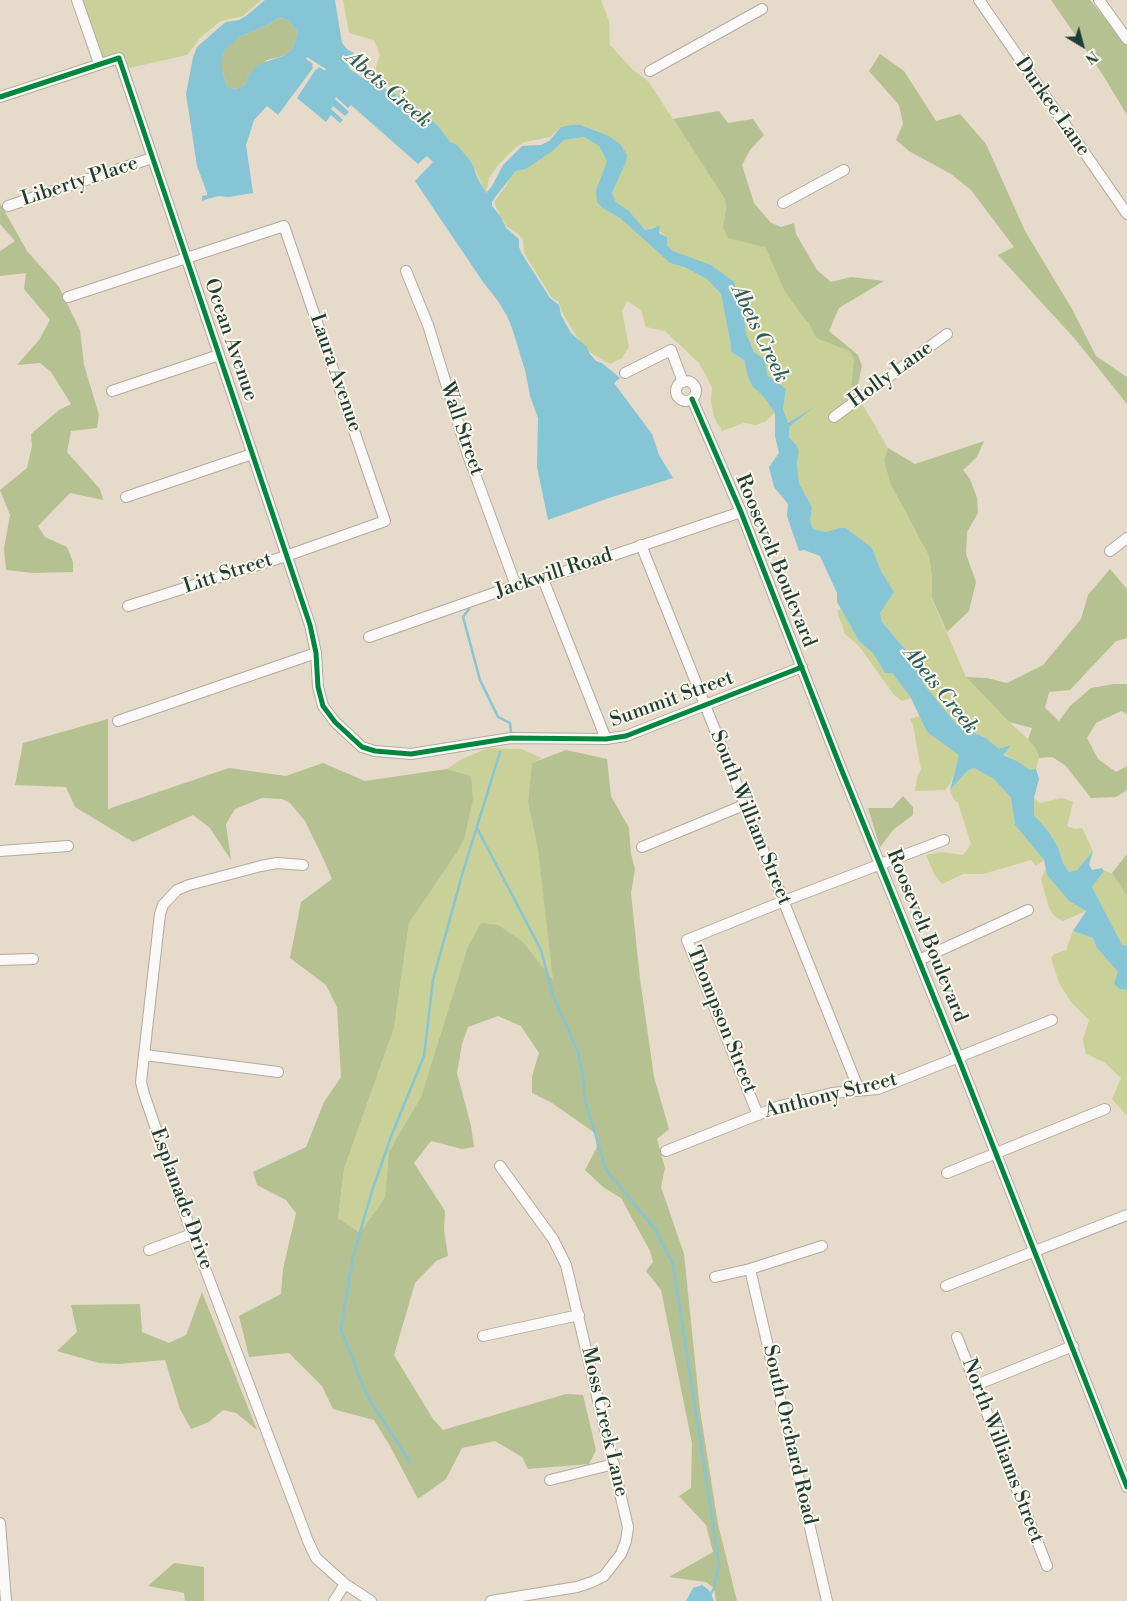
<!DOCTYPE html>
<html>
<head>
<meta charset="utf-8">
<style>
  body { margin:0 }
  #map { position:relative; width:1127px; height:1601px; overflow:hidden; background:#e6daca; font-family:"Libre Bodoni",serif }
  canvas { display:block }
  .north { position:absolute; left:1057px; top:20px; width:50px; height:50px; -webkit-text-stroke:4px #fbf7ec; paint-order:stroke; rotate:143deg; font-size:14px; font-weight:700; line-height:20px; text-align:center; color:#1f3d34 }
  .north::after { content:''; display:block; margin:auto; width:18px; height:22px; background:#1f3d34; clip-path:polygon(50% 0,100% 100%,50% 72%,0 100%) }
</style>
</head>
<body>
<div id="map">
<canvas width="1127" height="1601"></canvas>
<div class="north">N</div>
</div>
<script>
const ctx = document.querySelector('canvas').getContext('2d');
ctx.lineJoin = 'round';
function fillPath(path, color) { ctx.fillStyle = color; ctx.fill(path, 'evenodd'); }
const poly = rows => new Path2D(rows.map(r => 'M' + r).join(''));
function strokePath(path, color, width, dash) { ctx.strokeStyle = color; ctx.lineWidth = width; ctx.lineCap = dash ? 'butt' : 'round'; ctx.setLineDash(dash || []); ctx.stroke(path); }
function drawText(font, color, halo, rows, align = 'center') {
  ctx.font = font + ' "Libre Bodoni",serif'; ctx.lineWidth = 4; ctx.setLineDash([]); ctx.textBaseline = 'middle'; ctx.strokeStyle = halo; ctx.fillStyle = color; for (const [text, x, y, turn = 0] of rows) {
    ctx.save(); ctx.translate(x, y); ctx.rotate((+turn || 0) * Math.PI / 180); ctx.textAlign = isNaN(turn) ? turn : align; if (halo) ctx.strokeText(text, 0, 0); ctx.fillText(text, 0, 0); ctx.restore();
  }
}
fillPath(poly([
  [81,0,261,0,243,16,221,21,201,37,187,55,129,68,120,56,101,59],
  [343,0,601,0,609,21,610,45,633,70,648,81,725,199,726,208,723,227,765,247,784,290,797,309,811,325,816,338,849,351,854,359,851,385,888,448,884,460,890,483,929,556,932,576,932,599,966,677,1009,722,1028,739,1036,749,1039,758,1036,769,1030,771,1017,761,1003,754,1010,746,999,750,986,738,957,725,936,700,923,683,921,656,909,654,882,622,880,613,893,592,881,571,872,548,839,528,826,532,813,529,810,521,812,507,799,483,797,462,799,452,797,446,789,437,789,427,809,411,788,423,783,409,786,390,767,375,764,360,754,352,746,333,741,296,683,255,673,251,667,245,667,237,659,231,660,225,645,230,629,211,616,202,612,193,626,162,609,136,581,125,561,127,550,137,525,142,516,147,499,164,489,178,486,194,474,167,450,142,439,127,424,112,390,91,390,86,376,75,376,66,380,55,374,40,349,33],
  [584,137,599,146,607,161,596,190,604,209,620,218,670,263,684,267,707,279,721,294,730,340,731,352,744,360,746,367,747,375,752,386,763,396,775,413,766,421,756,425,744,423,722,431,714,417,711,401,712,387,699,363,665,331,646,327,641,310,627,301,622,311,629,347,622,358,610,364,588,351,575,334,563,314,558,301,552,298,524,253,523,239,518,234,506,226,495,205,495,201,516,171,526,169,554,150,564,140],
  [841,609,859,641,873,653,885,673,892,673,911,698,902,701,894,695,859,646,845,634,837,611],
  [920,716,927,732,960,755,951,782,945,790,915,791,917,777,921,769,913,725,910,719],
  [488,748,521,749,542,758,532,763,528,802,538,850,554,982,523,942,481,923,468,946,421,1097,389,1151,385,1197,360,1233,338,1218,344,1169,394,1028,409,923,456,854,471,776,447,769,462,759],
  [974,768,994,779,1011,798,1015,825,1044,860,1036,866,1031,860,983,874,963,874,942,884,934,874,926,855,941,852,963,855,971,844,958,803,954,800,950,790,967,771],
  [1034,798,1039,803,1062,798,1073,802,1067,826,1075,829,1082,828,1093,851,1077,870,1069,872,1063,863,1058,847,1048,831,1034,815],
  [1046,868,1047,875,1069,901,1086,911,1063,921,1054,916,1049,908,1041,879],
  [1104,871,1112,873,1127,896,1127,946,1122,946,1092,887],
  [1073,931,1093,938,1098,949,1118,972,1120,989,1127,990,1127,1116,1112,1099,1121,1078,1104,1062,1086,1054,1083,1040,1089,1020,1071,1002,1059,983,1051,958,1054,954,1066,950]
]), '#c9d198');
fillPath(poly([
  [1051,0,1090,0,1127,44,1127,115,1103,75],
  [280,17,289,21,296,30,298,34,292,49,283,56,267,60,248,76,246,84,239,88,233,89,227,86,222,72,222,58,225,50,231,43,239,37,272,23],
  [880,54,904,71,936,121,960,114,986,144,1025,231,1072,309,1096,356,1127,377,1127,404,1075,339,998,255,1014,247,971,190,951,174,909,151,896,140,903,124,899,105,869,71],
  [719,111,728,123,753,119,764,135,750,150,742,165,754,203,770,222,781,227,794,223,796,234,817,270,831,282,851,277,884,281,839,308,829,331,858,355,862,366,856,394,851,385,854,359,849,351,816,338,810,325,797,309,784,290,765,247,728,238,723,227,726,208,725,199,673,119],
  [0,203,27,251,59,287,80,330,84,365,99,415,97,428,71,431,67,452,100,489,103,500,70,493,38,526,45,537,67,547,73,562,73,572,33,573,6,570,4,548,10,515,0,490,27,468,32,446,31,434,59,410,71,404,51,372,40,363,17,365,39,340,50,320,24,289,26,273,0,276,0,251,15,241,0,224],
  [984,441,977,457,963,470,970,479,977,498,978,513,967,532,966,554,976,582,969,611,947,632,932,598,932,576,929,556,890,483,884,460,888,448,915,464],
  [1110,569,1127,589,1127,638,1116,641,1070,690,1049,692,1045,708,1059,721,1070,706,1091,688,1114,684,1127,684,1127,714,1121,711,1096,723,1087,738,1098,759,1116,772,1127,766,1127,790,1116,797,1091,798,1065,765,1052,757,1039,758,1036,749,1028,739,1032,728,1009,722,966,677,987,678,1007,683,1043,665,1081,619,1088,595],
  [108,719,108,809,229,768,286,776,323,763,365,781,447,769,471,776,473,800,464,839,456,854,409,923,394,1028,344,1169,338,1218,360,1233,385,1197,389,1151,421,1097,468,946,481,923,498,925,523,942,553,980,538,850,528,802,532,763,566,750,607,759,611,796,629,828,631,854,635,869,631,893,640,979,654,1077,669,1129,657,1139,665,1168,661,1187,684,1254,700,1410,718,1524,737,1601,716,1601,714,1588,706,1582,669,1577,713,1552,706,1525,679,1496,691,1488,692,1443,661,1290,646,1271,653,1262,650,1251,621,1198,603,1187,585,1170,597,1147,595,1133,552,1103,532,1093,532,1076,539,1053,521,1026,498,1016,468,1027,462,1044,457,1073,471,1126,474,1147,462,1149,431,1141,414,1163,445,1211,444,1230,448,1256,436,1261,415,1283,394,1355,433,1419,443,1430,566,1394,583,1395,596,1450,589,1464,528,1469,522,1457,495,1441,462,1448,446,1479,418,1499,390,1446,374,1420,333,1409,322,1386,289,1353,249,1357,239,1316,281,1294,283,1269,296,1213,286,1200,257,1185,253,1172,306,1147,324,1102,341,1077,337,1007,326,985,290,958,301,902,332,879,324,860,305,821,290,803,282,799,262,798,235,809,226,824,231,860,210,828,193,815,133,842,75,807,66,787,15,785,23,743],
  [903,796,913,807,913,815,894,829,880,847,868,808,892,808],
  [1127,854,1127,896,1112,873],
  [202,1292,257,1430,236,1413,223,1410,209,1422,191,1429,180,1409,165,1360,118,1364,99,1363,57,1351,77,1332,71,1305,140,1304,142,1332,169,1343,186,1335],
  [174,1563,204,1567,204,1601,185,1601,184,1593,148,1586]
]), '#b5c191');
fillPath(poly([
  [265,0,335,0,342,43,348,50,354,53,353,61,347,62,350,69,361,77,390,91,424,112,439,127,450,142,457,145,467,157,474,167,476,175,486,193,492,186,503,165,522,146,541,145,549,141,561,127,571,125,581,125,609,136,620,144,627,155,626,162,612,193,616,202,629,211,645,230,653,228,660,225,659,233,667,237,667,245,673,251,711,265,733,281,741,296,746,333,754,352,765,360,767,375,786,389,783,409,788,423,814,407,789,427,789,437,797,446,799,452,797,462,799,483,812,507,810,521,813,529,826,532,839,528,846,528,872,548,881,571,894,592,880,613,882,622,909,654,921,656,923,683,957,725,986,738,999,749,1011,745,1003,755,1017,761,1030,770,1036,769,1039,779,1034,798,1034,815,1048,831,1058,847,1063,863,1069,872,1077,870,1093,851,1089,864,1092,870,1102,868,1104,871,1092,887,1122,945,1127,946,1127,990,1120,989,1114,984,1118,972,1097,948,1093,938,1073,931,1086,911,1069,901,1047,875,1044,860,1015,825,1011,798,994,779,974,768,967,771,950,790,959,755,927,732,911,698,892,673,885,673,873,653,859,641,837,602,837,593,820,556,804,550,799,551,787,516,788,504,774,487,769,467,779,453,775,436,775,413,763,396,752,386,747,375,746,367,744,360,731,352,730,340,721,294,707,279,684,267,670,263,620,218,604,209,597,202,596,190,607,161,599,146,584,137,564,140,554,150,526,169,516,171,496,196,492,202,492,206,501,217,506,228,519,239,519,247,522,254,550,298,559,305,561,315,571,333,586,346,590,354,596,361,602,363,620,378,614,383,652,434,659,455,673,478,609,498,548,520,537,467,538,418,530,396,525,370,512,328,507,316,498,301,483,282,415,181,433,162,427,156,418,164,351,105,348,108,336,97,335,99,349,112,345,116,333,106,331,109,343,120,340,123,331,115,326,122,297,98,316,69,317,70,319,67,325,71,326,69,307,57,306,59,313,64,312,66,313,68,278,115,267,106,254,120,246,145,253,193,229,197,219,196,207,199,202,201,202,196,207,195,207,193,197,166,186,94,193,57,197,47,222,25,226,22,239,20,246,16],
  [280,17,289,21,296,30,298,34,292,49,283,56,259,64,248,76,246,84,239,88,233,89,227,86,222,72,222,58,225,50,239,37,272,23],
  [702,1585,709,1590,714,1601,686,1601,693,1588]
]), '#85c5d5');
strokePath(poly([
  [469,609,463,617,480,680,498,717,510,723,511,732],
  [477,828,541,950,553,996,578,1052,583,1077,585,1100,606,1170,655,1229,673,1264,719,1563,714,1588,707,1601],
  [410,1462,367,1396,341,1329,353,1256,373,1188,392,1134,424,1056,433,980,462,875,500,752]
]), '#85c5d5', 2.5);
const minor = poly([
  [77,0,99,63],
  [979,0,1127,214],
  [1099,0,1127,39],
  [650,71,762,9],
  [0,97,119,58,310,625,316,653,318,687,323,706,335,722,362,747,375,751,411,754,511,738,606,739,626,736,802,667],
  [783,203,844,170],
  [8,206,152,158],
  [406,271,428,325,468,455,516,586],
  [68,297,284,226,385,521,286,556,128,606],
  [625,373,671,350,683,382],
  '676 391a10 10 0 1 1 20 0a10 10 0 1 1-20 0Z',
  [112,391,219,355],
  [692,399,741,512,840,766,958,1057,1127,1487],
  [834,417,947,334],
  [126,497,252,454],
  [641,545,859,1090],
  [1110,551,1127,538],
  [543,579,606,739],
  [369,637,517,585,543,579,741,512],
  [118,721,316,653],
  [642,847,744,805],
  [0,851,68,846],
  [303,865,277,863,261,866,189,885,177,890,163,905,160,914,141,1082,144,1094,192,1234,308,1541,316,1558,345,1584,371,1601],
  [0,960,33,959],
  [919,960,1028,910],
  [145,1055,278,1072],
  [758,1115,687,940,784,901,944,840],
  [666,1151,780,1106,832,1093,878,1089,1052,1020],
  [947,1173,1105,1109],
  [149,1250,192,1234],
  [750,1269,827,1601],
  [715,1277,750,1269,822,1246],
  [946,1286,1127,1215],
  [483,1336,579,1315],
  [957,1337,1047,1566],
  [976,1385,1073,1346],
  [550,1480,614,1464],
  [0,1523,6,1601],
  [334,1601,345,1584],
  [491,1601,577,1587,592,1582,604,1576,621,1554,626,1541,628,1527,566,1265,553,1239,500,1166]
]);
strokePath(minor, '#b0aca0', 12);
strokePath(minor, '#fbf9f7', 10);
strokePath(poly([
  [0,97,119,58,310,625,316,653,318,687,323,706,335,722,362,747,375,751,411,754,511,738,606,739,626,736,802,667],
  [692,399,741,512,840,766,958,1057,1127,1487]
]), '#00873e', 5);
drawText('20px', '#1f3d34', '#fbf7ec', [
  ["Durkee Lane",1052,107,55],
  ["Liberty Place",80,182,-18],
  ["Ocean Avenue",230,340,71],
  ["Laura Avenue",335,373,71],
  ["Holly Lane",891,375,-36],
  ["Wall Street",461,429,71],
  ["Roosevelt Boulevard",775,561,68],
  ["Litt Street",228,574,-18],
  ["Jackwill Road",554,574,-18],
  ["Summit Street",672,700,-20],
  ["South William Street",750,818,68],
  ["Roosevelt Boulevard",926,936,68],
  ["Thompson Street",721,1020,68],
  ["Anthony Street",831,1096,-14],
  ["Esplanade Drive",181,1199,70],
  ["Moss Creek Lane",604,1422,77],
  ["South Orchard Road",789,1435,77],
  ["North Williams Street",1002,1451,69]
]);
drawText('italic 21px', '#2e5d5e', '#fbf7ec', [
  ["Abets Creek",388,90,41],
  ["Abets Creek",759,334,64],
  ["Abets Creek",940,691,51]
]);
</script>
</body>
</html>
